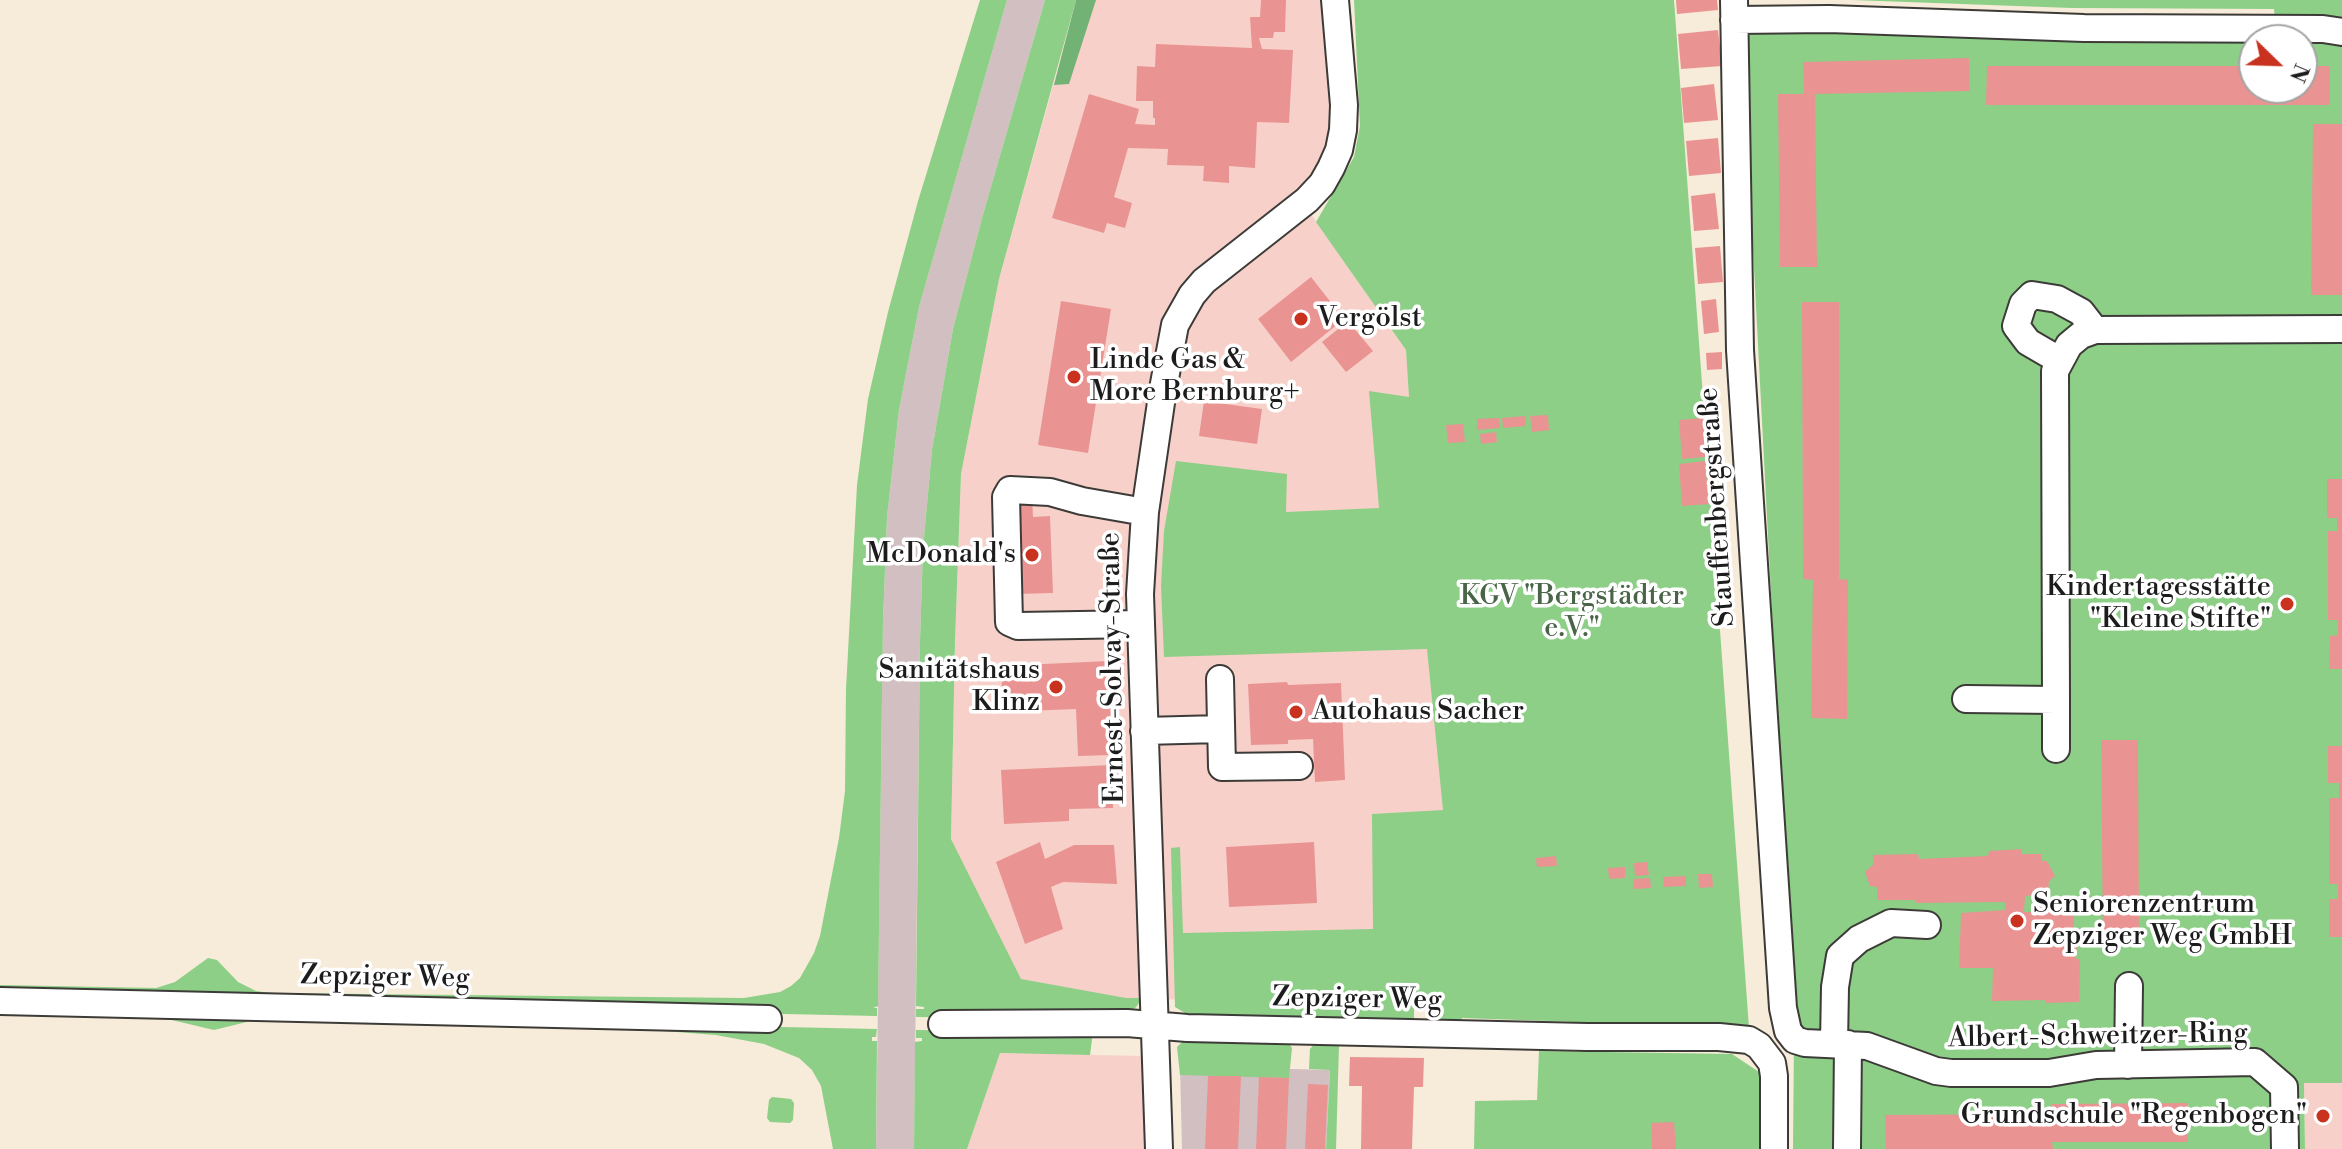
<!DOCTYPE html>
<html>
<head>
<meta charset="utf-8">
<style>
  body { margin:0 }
  #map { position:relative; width:2342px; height:1149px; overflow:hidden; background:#f7ebd9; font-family:"Libre Bodoni",serif }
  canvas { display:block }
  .north { position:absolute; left:2238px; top:24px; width:80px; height:80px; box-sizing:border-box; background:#fff; border:2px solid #a4a4a4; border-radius:50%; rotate:113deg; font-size:22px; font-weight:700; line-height:32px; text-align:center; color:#1c1c1c }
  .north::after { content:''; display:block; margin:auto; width:28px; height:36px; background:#c8321e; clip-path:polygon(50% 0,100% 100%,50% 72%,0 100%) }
</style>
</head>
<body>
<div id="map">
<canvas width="2342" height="1149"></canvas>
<div class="north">N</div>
</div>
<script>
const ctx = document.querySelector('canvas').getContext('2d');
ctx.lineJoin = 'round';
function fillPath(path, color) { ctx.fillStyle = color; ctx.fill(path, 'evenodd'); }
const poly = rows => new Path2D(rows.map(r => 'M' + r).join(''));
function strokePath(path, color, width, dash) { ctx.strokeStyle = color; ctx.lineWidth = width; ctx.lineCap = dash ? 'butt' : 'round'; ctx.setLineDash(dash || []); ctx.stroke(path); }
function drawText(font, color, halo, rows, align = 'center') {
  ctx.font = font + ' "Libre Bodoni",serif'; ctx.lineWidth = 7; ctx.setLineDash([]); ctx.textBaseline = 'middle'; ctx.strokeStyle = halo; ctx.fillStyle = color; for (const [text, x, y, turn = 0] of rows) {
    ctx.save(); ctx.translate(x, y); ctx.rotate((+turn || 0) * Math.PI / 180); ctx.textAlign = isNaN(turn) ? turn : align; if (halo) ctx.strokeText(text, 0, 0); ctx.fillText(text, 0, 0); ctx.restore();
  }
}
fillPath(poly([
  [1077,0,1324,0,1331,79,1329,139,1312,179,1297,194,1406,350,1460,1004,1016,997,951,839,955,641,961,474,999,279],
  [1000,1053,1142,1056,1147,1149,967,1149],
  [2304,1082,2342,1083,2342,1149,2305,1149]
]), '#f7d1c9');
fillPath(poly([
  [1007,0,1045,0,982,218,953,329,932,450,923,548,920,641,914,1149,876,1149,883,621,887,517,899,410,919,307],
  [1180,1066,1330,1070,1326,1149,1182,1149]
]), '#d2bfc1');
fillPath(poly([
  [980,0,1007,0,919,307,899,410,887,517,883,621,878,1006,873,1008,877,1008,877,1016,0,997,0,985,156,988,175,982,208,958,217,960,238,982,256,991,271,993,744,998,780,992,791,986,800,978,814,953,820,936,839,838,845,791,846,689,857,485,868,399,888,312,918,201],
  [1045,0,1076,0,999,279,961,474,955,641,951,839,1021,979,1126,998,1142,998,1137,1006,1130,1013,1108,1019,916,1017,916,1009,924,1009,924,1007,916,1006,920,641,923,548,932,450,953,329,982,218],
  [1354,0,1674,0,1749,1028,1462,1018,1461,1021,1439,1021,1438,1006,1414,1006,1414,1020,1193,1015,1185,1013,1175,1007,1171,848,1180,847,1183,933,1373,929,1372,814,1443,810,1427,649,1164,657,1161,586,1164,531,1176,461,1287,474,1286,512,1379,508,1369,391,1409,397,1406,350,1316,222,1354,157,1360,126],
  [1852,0,2342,0,2342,26,2275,22,2274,9,2072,8],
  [1749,29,2327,40,2342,44,2342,1083,2304,1083,2305,1149,1793,1149,1794,1035,1742,38],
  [2254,40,2302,40,2302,88,2254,88],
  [159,1017,263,1018,214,1030],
  [654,1021,687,1025,877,1029,876,1037,872,1037,872,1041,877,1041,876,1149,833,1149,821,1086,812,1070,799,1058,764,1044,716,1035,650,1030],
  [916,1030,1093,1032,1090,1055,1000,1053,967,1149,914,1149,915,1042,922,1041,922,1038,916,1038],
  [1183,1041,1289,1043,1292,1048,1289,1078,1180,1075,1177,1047],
  [1314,1044,1339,1045,1336,1149,1326,1149,1330,1070,1309,1069,1310,1049],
  [1539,1051,1732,1054,1762,1074,1763,1149,1474,1149,1475,1101,1537,1100],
  [772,1097,791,1099,794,1103,793,1120,790,1123,770,1122,767,1118,769,1100]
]), '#8dcf87');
fillPath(poly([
  [1076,0,1096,0,1069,84,1054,85]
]), '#72b274');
fillPath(poly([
  [1261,0,1286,0,1285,32,1274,32,1273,38,1259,38,1262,49,1293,50,1289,123,1257,122,1255,168,1229,166,1229,183,1203,181,1204,166,1167,165,1168,149,1128,148,1114,197,1132,203,1125,228,1107,223,1104,233,1052,218,1089,94,1139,109,1135,124,1155,125,1155,118,1153,118,1153,101,1136,101,1137,66,1155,67,1156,44,1252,48,1250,17,1260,17],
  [1676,0,1717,0,1718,10,1677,14],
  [1718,30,1722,66,1681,69,1678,34],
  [1969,58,1969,91,1815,94,1817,267,1780,267,1778,94,1804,94,1803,62],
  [1987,66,2254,66,2254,88,2302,88,2302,66,2330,66,2330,105,1986,105],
  [1714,84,1718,120,1684,123,1681,88],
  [2313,124,2342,124,2342,295,2311,295],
  [1718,138,1721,173,1689,176,1686,141],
  [1715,193,1719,229,1694,231,1691,196],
  [1720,246,1723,282,1698,284,1695,248],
  [1311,277,1344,319,1291,362,1258,319],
  [1716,299,1719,332,1704,334,1701,301],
  [1061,301,1111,309,1088,453,1038,445],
  [1802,302,1839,302,1839,579,1848,580,1847,719,1811,718,1813,580,1803,579],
  [1348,321,1373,351,1346,372,1322,342],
  [1722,352,1722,369,1707,370,1706,353],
  [1204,401,1262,409,1257,444,1199,436],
  [1548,415,1549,430,1532,432,1530,416],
  [1525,416,1526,426,1503,428,1502,418],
  [1499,418,1500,428,1477,430,1477,419],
  [1703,418,1706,457,1682,459,1679,420],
  [1463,424,1465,442,1448,443,1446,425],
  [1496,432,1497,442,1481,444,1480,434],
  [1705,461,1709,504,1682,506,1679,464],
  [2327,479,2342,479,2342,669,2329,669,2330,636,2338,635,2338,620,2328,620,2328,531,2337,531,2337,518,2327,518],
  [1032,496,1033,517,1050,516,1053,593,1015,594,1011,497],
  [1108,661,1112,755,1078,756,1076,709,1003,712,1001,666],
  [1287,682,1288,685,1341,683,1345,780,1315,782,1313,739,1288,740,1288,744,1251,745,1248,684],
  [2101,740,2138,740,2139,946,2103,947],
  [2328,746,2342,746,2342,937,2329,937,2329,899,2338,899,2338,884,2329,884,2329,798,2339,798,2339,783,2328,783],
  [1112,765,1113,808,1069,809,1069,821,1004,824,1001,770],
  [1040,842,1045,859,1074,845,1114,845,1117,884,1063,882,1051,887,1063,929,1025,944,996,862],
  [1314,842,1317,903,1229,907,1226,847],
  [2022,849,2021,854,2041,854,2042,861,2047,861,2055,876,2049,881,2048,894,2025,896,2024,912,2034,912,2034,904,2075,906,2073,930,2078,930,2076,959,2080,959,2079,1002,2046,1003,2045,1000,1992,1001,1993,968,1959,968,1961,913,2005,910,2005,902,1916,903,1915,900,1877,900,1877,887,1870,886,1865,872,1874,864,1873,855,1918,854,1919,859,1988,856,1989,851],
  [1556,856,1557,866,1537,867,1536,858],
  [1647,862,1649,875,1635,876,1634,863],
  [1625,867,1625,878,1609,879,1608,868],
  [1698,874,1712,874,1713,887,1699,888],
  [1686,876,1686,886,1664,887,1663,877],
  [1650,878,1651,888,1634,889,1633,879],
  [1350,1057,1424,1058,1423,1087,1414,1087,1412,1149,1361,1149,1362,1086,1349,1086],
  [1208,1076,1241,1076,1238,1149,1205,1149],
  [1259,1077,1289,1078,1286,1149,1256,1149],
  [1308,1084,1328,1085,1325,1149,1305,1149],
  [2187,1103,2188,1142,2052,1142,2053,1149,1886,1149,1885,1115,2052,1114,2052,1104],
  [1674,1122,1676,1149,1652,1149,1651,1123]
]), '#e99492');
const minor = poly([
  [1734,0,1740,350,1783,1008,1788,1031,1795,1040,1805,1043,1867,1046,1936,1071,1951,1073,2049,1073,2096,1065,2255,1062,2284,1087,2285,1149],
  [1734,20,1829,19,2084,28,2323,29,2342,32],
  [2059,360,2028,342,2016,326,2023,304,2032,295,2057,299,2081,312,2095,330],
  [1141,624,1018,626,1009,622,1006,497,1010,490,1050,492,1082,501,1145,512],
  [1220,679,1222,767,1299,766],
  [1966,699,2056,700,2055,371,2069,345,2081,335,2095,330,2342,329],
  [2056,700,2056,749],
  [1144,731,1220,729],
  [0,1001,768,1019],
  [942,1024,1127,1023,1187,1028,1587,1037,1719,1037,1749,1040,1759,1046,1772,1063,1774,1076,1774,1149],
  [1834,1044,1835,987,1840,956,1859,939,1891,923,1927,925],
  [2128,1065,2129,986],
  [1159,1149,1140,594,1145,512,1163,389,1175,325,1192,295,1204,281,1307,200,1322,184,1331,168,1339,150,1343,130,1344,105,1335,0],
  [1847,1149,1848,1044]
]);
strokePath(minor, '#3d3b38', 30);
strokePath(minor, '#fff', 26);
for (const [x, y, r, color] of [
  [1301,319,8,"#c8321e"],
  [1074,377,8,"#c8321e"],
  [1032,555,8,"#c8321e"],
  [2287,604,8,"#c8321e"],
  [1056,687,8,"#c8321e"],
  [1296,712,8,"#c8321e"],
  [2017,921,8,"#c8321e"],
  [2323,1116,8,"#c8321e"]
]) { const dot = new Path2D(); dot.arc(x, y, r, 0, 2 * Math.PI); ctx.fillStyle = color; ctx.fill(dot); strokePath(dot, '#fff', 3); }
drawText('28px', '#1c1c1c', '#fff', [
  ["Vergölst",1317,319],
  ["Linde Gas &",1090,361],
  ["More Bernburg+",1090,393],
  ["McDonald's",1016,555,"right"],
  ["Kindertagesstätte",2271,588,"right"],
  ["\"Kleine Stifte\"",2271,620,"right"],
  ["Sanitätshaus",1040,671,"right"],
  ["Klinz",1040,703,"right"],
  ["Autohaus Sacher",1312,712],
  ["Seniorenzentrum",2033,905],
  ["Zepziger Weg GmbH",2033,937],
  ["Grundschule \"Regenbogen\"",2307,1116,"right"]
], 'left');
drawText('28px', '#1c1c1c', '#fff', [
  ["Stauffenbergstraße",1718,507,-94],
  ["Ernest-Solvay-Straße",1114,668,-91],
  ["Zepziger Weg",385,978,1],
  ["Zepziger Weg",1357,1000,1],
  ["Albert-Schweitzer-Ring",2098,1037,-1]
]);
drawText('28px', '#496447', '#fff', [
  ["KGV \"Bergstädter",1572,597],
  ["e.V.\"",1572,629]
]);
</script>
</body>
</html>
